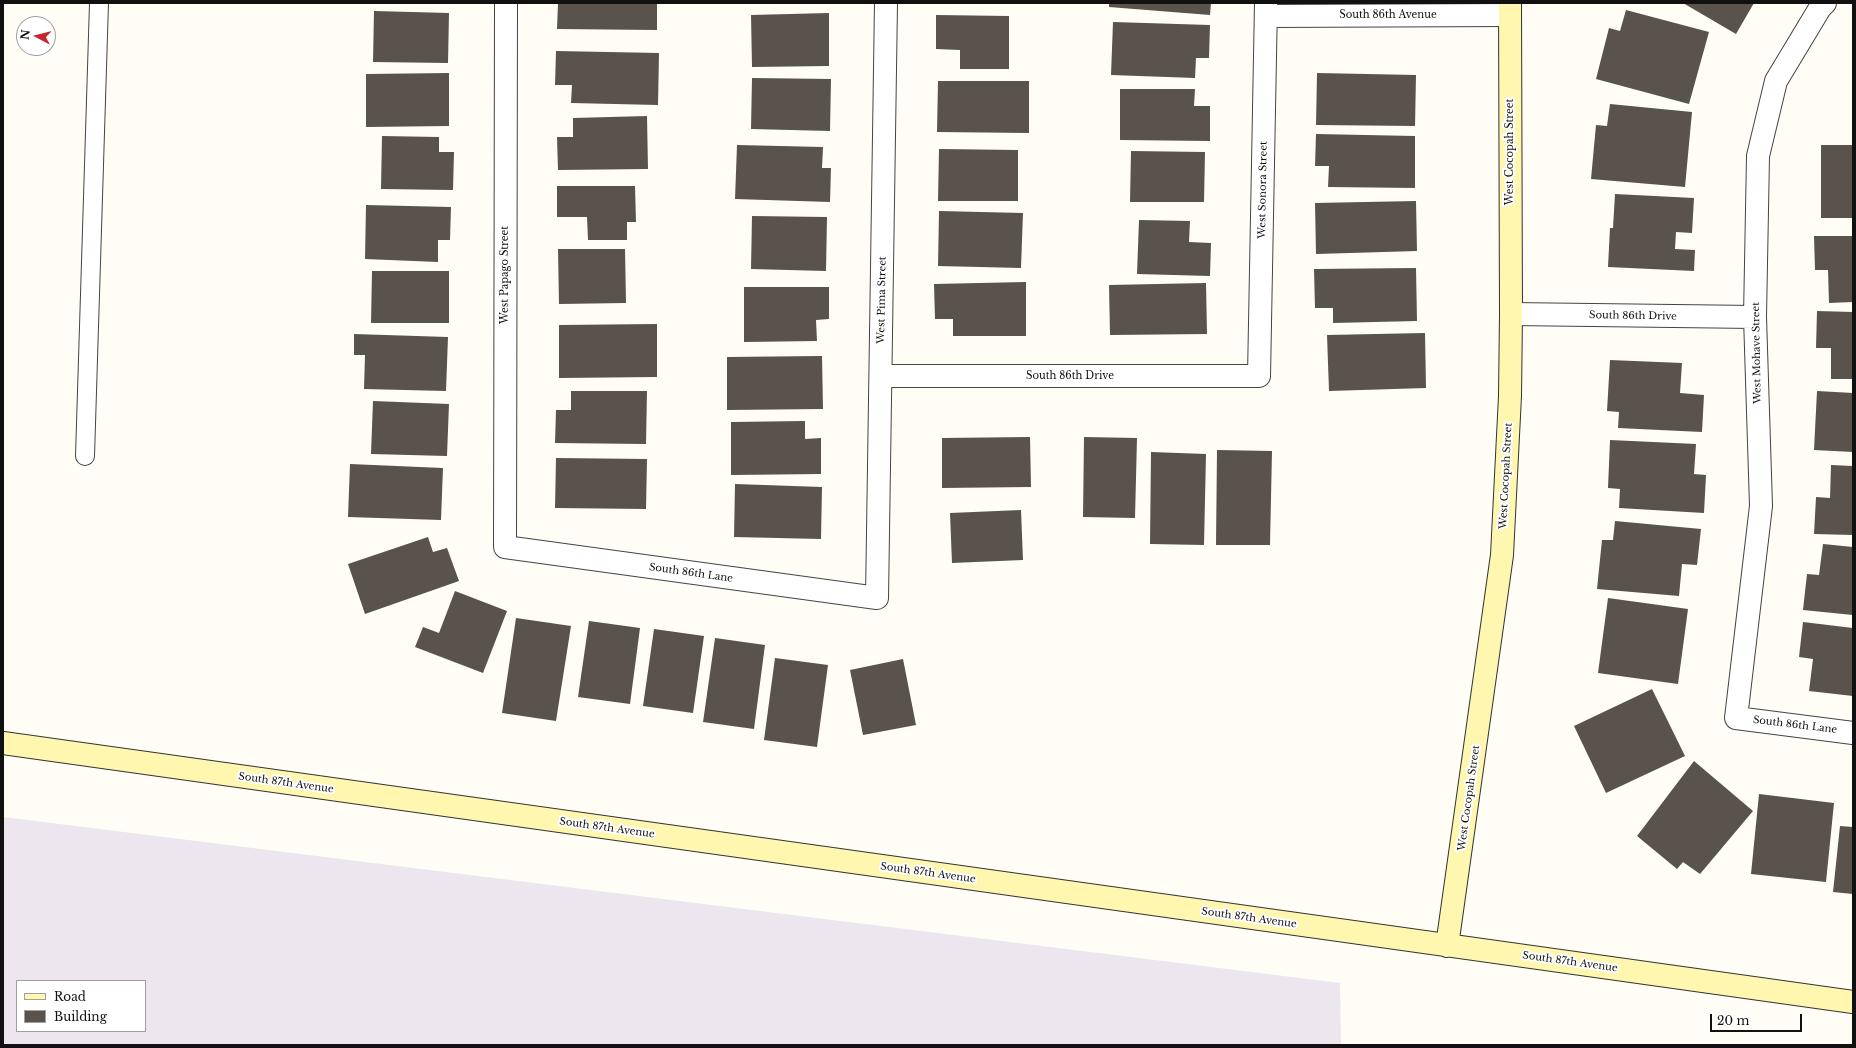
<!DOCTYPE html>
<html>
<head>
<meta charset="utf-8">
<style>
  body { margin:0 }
  #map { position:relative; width:1856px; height:1048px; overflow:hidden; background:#fffdf5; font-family:"Libre Baskerville",serif }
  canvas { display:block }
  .frame { position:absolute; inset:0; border:4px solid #111; pointer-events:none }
  .legend { position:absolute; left:16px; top:980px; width:130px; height:52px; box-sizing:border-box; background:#fff; border:1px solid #a0a0a0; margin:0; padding:5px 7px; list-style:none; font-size:12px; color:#111 }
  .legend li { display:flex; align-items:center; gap:8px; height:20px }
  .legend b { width:20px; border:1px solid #a0a0a0 }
  .north { position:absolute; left:16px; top:16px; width:40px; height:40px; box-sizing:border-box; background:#fff; border:1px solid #a0a0a0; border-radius:50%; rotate:277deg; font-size:11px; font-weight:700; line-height:16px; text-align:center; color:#111 }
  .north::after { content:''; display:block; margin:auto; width:14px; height:18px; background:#c4262e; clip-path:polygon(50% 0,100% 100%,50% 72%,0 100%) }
  .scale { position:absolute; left:1710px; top:1014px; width:92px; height:18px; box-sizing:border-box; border:2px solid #111; border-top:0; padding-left:5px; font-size:12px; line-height:14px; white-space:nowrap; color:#111; -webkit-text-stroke:3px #fff; paint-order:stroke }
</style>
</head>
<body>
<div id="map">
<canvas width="1856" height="1048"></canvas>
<div class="frame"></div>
<ul class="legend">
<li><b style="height:5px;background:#fff6b0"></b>Road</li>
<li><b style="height:11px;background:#5a524d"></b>Building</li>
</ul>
<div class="north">N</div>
<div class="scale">20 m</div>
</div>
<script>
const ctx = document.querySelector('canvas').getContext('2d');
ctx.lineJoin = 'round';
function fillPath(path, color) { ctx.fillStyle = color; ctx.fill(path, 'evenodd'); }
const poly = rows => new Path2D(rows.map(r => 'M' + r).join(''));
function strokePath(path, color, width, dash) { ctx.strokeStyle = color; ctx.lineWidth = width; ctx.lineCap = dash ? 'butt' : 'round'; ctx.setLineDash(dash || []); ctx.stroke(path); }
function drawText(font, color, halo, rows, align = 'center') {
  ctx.font = font + ' "Libre Baskerville",serif'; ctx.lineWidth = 4; ctx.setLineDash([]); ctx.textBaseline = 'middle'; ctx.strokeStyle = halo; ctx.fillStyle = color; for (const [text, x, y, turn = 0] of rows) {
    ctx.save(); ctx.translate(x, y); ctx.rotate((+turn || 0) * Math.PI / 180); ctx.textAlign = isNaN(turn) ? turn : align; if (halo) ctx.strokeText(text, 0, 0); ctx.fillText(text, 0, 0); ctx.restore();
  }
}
fillPath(poly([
  [3,817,1340,983,1341,1045,3,1045],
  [17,981,145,981,145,1031,17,1031]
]), '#eee6ef');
fillPath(poly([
  [558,3,657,3,657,30,557,29],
  [1109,3,1211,3,1210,15,1109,7],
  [1683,3,1754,3,1736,34],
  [1626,10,1709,32,1689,104,1596,79,1609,28,1620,31],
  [374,11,449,13,448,63,373,62],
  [829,13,829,66,752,67,751,15],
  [936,15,1009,16,1009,69,960,69,960,50,936,49],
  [1113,22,1210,25,1209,58,1196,58,1195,78,1111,75],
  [556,51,659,53,658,105,571,103,572,85,555,85],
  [449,73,449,126,366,127,366,74],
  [1317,73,1416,75,1415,126,1316,125],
  [752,78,831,79,830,131,751,129],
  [938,81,1029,81,1029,133,937,132],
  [1120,89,1195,89,1194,106,1210,106,1210,141,1120,140],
  [1610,104,1692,112,1685,187,1591,179,1596,125,1607,126],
  [647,116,648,169,558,170,557,137,573,137,573,118],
  [1316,134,1415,136,1415,188,1328,187,1329,166,1315,166],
  [382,136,439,137,439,152,454,152,453,190,381,189],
  [737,145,823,147,822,168,831,168,830,202,735,199],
  [1821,145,1853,145,1853,218,1821,218],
  [939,149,1018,150,1018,201,938,201],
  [1131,151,1205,152,1204,202,1130,202],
  [557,186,635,186,636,222,627,222,627,240,588,240,587,217,557,217],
  [1615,194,1694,198,1692,233,1676,232,1675,249,1695,250,1694,271,1608,267,1610,228,1613,228],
  [1416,201,1417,251,1316,254,1315,203],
  [366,205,451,207,450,240,438,240,438,262,365,259],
  [939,211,1023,213,1021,268,938,266],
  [752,216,827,217,826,271,751,269],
  [1139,220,1190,221,1189,242,1211,243,1210,276,1137,274],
  [1814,236,1853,236,1853,302,1829,303,1828,270,1815,270],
  [558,249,625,249,626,303,559,304],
  [1416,268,1417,321,1333,323,1333,308,1315,308,1314,269],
  [372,271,449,271,449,323,371,323],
  [1026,282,1026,336,953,336,953,319,935,319,934,284],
  [1206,283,1207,334,1110,335,1109,285],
  [744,287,829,287,829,319,816,320,817,341,744,342],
  [1817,311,1853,312,1853,379,1831,379,1831,348,1816,348],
  [657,324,657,377,559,378,559,325],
  [1425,333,1426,388,1329,391,1327,335],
  [354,334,448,337,446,391,364,389,365,355,354,355],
  [822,356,823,409,727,410,727,357],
  [1610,360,1682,363,1680,393,1704,395,1702,432,1618,428,1619,412,1607,411],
  [571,391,647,391,646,444,555,443,556,410,571,410],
  [1817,391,1853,393,1853,452,1814,450],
  [373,401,449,404,447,456,371,454],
  [805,421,805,439,821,438,821,474,731,475,731,422],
  [1030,437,1031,487,942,488,942,438],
  [1084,437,1137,438,1135,518,1083,517],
  [1610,440,1696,444,1694,474,1706,475,1704,513,1619,508,1620,489,1608,488],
  [1217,450,1272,451,1270,545,1216,545],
  [1151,452,1206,454,1204,545,1150,544],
  [556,458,647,459,646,509,555,508],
  [350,464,443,468,441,520,348,517],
  [1831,465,1853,466,1853,535,1814,534,1816,497,1830,498],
  [735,484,822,487,821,539,734,537],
  [1021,510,1023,560,952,563,950,513],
  [1615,521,1701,529,1697,565,1682,564,1679,596,1597,589,1602,540,1613,540],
  [428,537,433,552,447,548,459,581,365,614,348,564],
  [1823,544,1853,547,1853,615,1803,610,1807,574,1819,575],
  [455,591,507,611,483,673,415,647,423,627,439,633],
  [1608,598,1688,609,1678,684,1598,673],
  [516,618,571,626,556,721,502,713],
  [589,621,640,628,630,704,578,697],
  [1803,622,1853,628,1853,696,1809,691,1813,659,1799,657],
  [654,629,704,636,693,713,643,706],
  [715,638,765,645,754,729,703,722],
  [775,658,828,665,817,747,764,740],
  [903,659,916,725,863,735,850,670],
  [1652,689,1685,756,1606,793,1574,726],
  [1694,761,1753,811,1700,874,1683,862,1677,869,1637,836],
  [1759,794,1834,803,1826,882,1751,874],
  [1840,826,1853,827,1853,894,1833,892]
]), '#5a524d');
const lane = poly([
  [85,456,99,3]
]);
const street = poly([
  [506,3,505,547,877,598,886,3],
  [1825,3,1820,8,1776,81,1758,156,1755,317,1761,506,1736,718,1853,733],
  [1266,16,1510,15],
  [1511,314,1755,317],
  [881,376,1259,376,1266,3]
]);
const secondary = poly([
  [3,743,1853,1002],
  [1447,946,1502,555,1510,396,1511,314,1510,3]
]);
strokePath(lane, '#444', 20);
strokePath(street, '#444', 24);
strokePath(secondary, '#333', 24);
strokePath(lane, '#fff', 18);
strokePath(street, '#fff', 22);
strokePath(secondary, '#fff6b0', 22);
drawText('10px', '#111', '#fff', [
  ["South 86th Avenue",1388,15],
  ["West Cocopah Street",1510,152,-90],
  ["West Sonora Street",1263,190,-89],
  ["West Papago Street",505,275,-90],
  ["West Pima Street",882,300,-89],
  ["South 86th Drive",1633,316,1],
  ["West Mohave Street",1757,353,-91],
  ["South 86th Drive",1070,376],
  ["West Cocopah Street",1506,476,-87],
  ["South 86th Lane",691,573,8],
  ["South 86th Lane",1795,725,7],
  ["South 87th Avenue",286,783,8],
  ["West Cocopah Street",1469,798,-82],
  ["South 87th Avenue",607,828,8],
  ["South 87th Avenue",928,873,8],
  ["South 87th Avenue",1249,918,8],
  ["South 87th Avenue",1570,962,8]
]);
</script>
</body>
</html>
